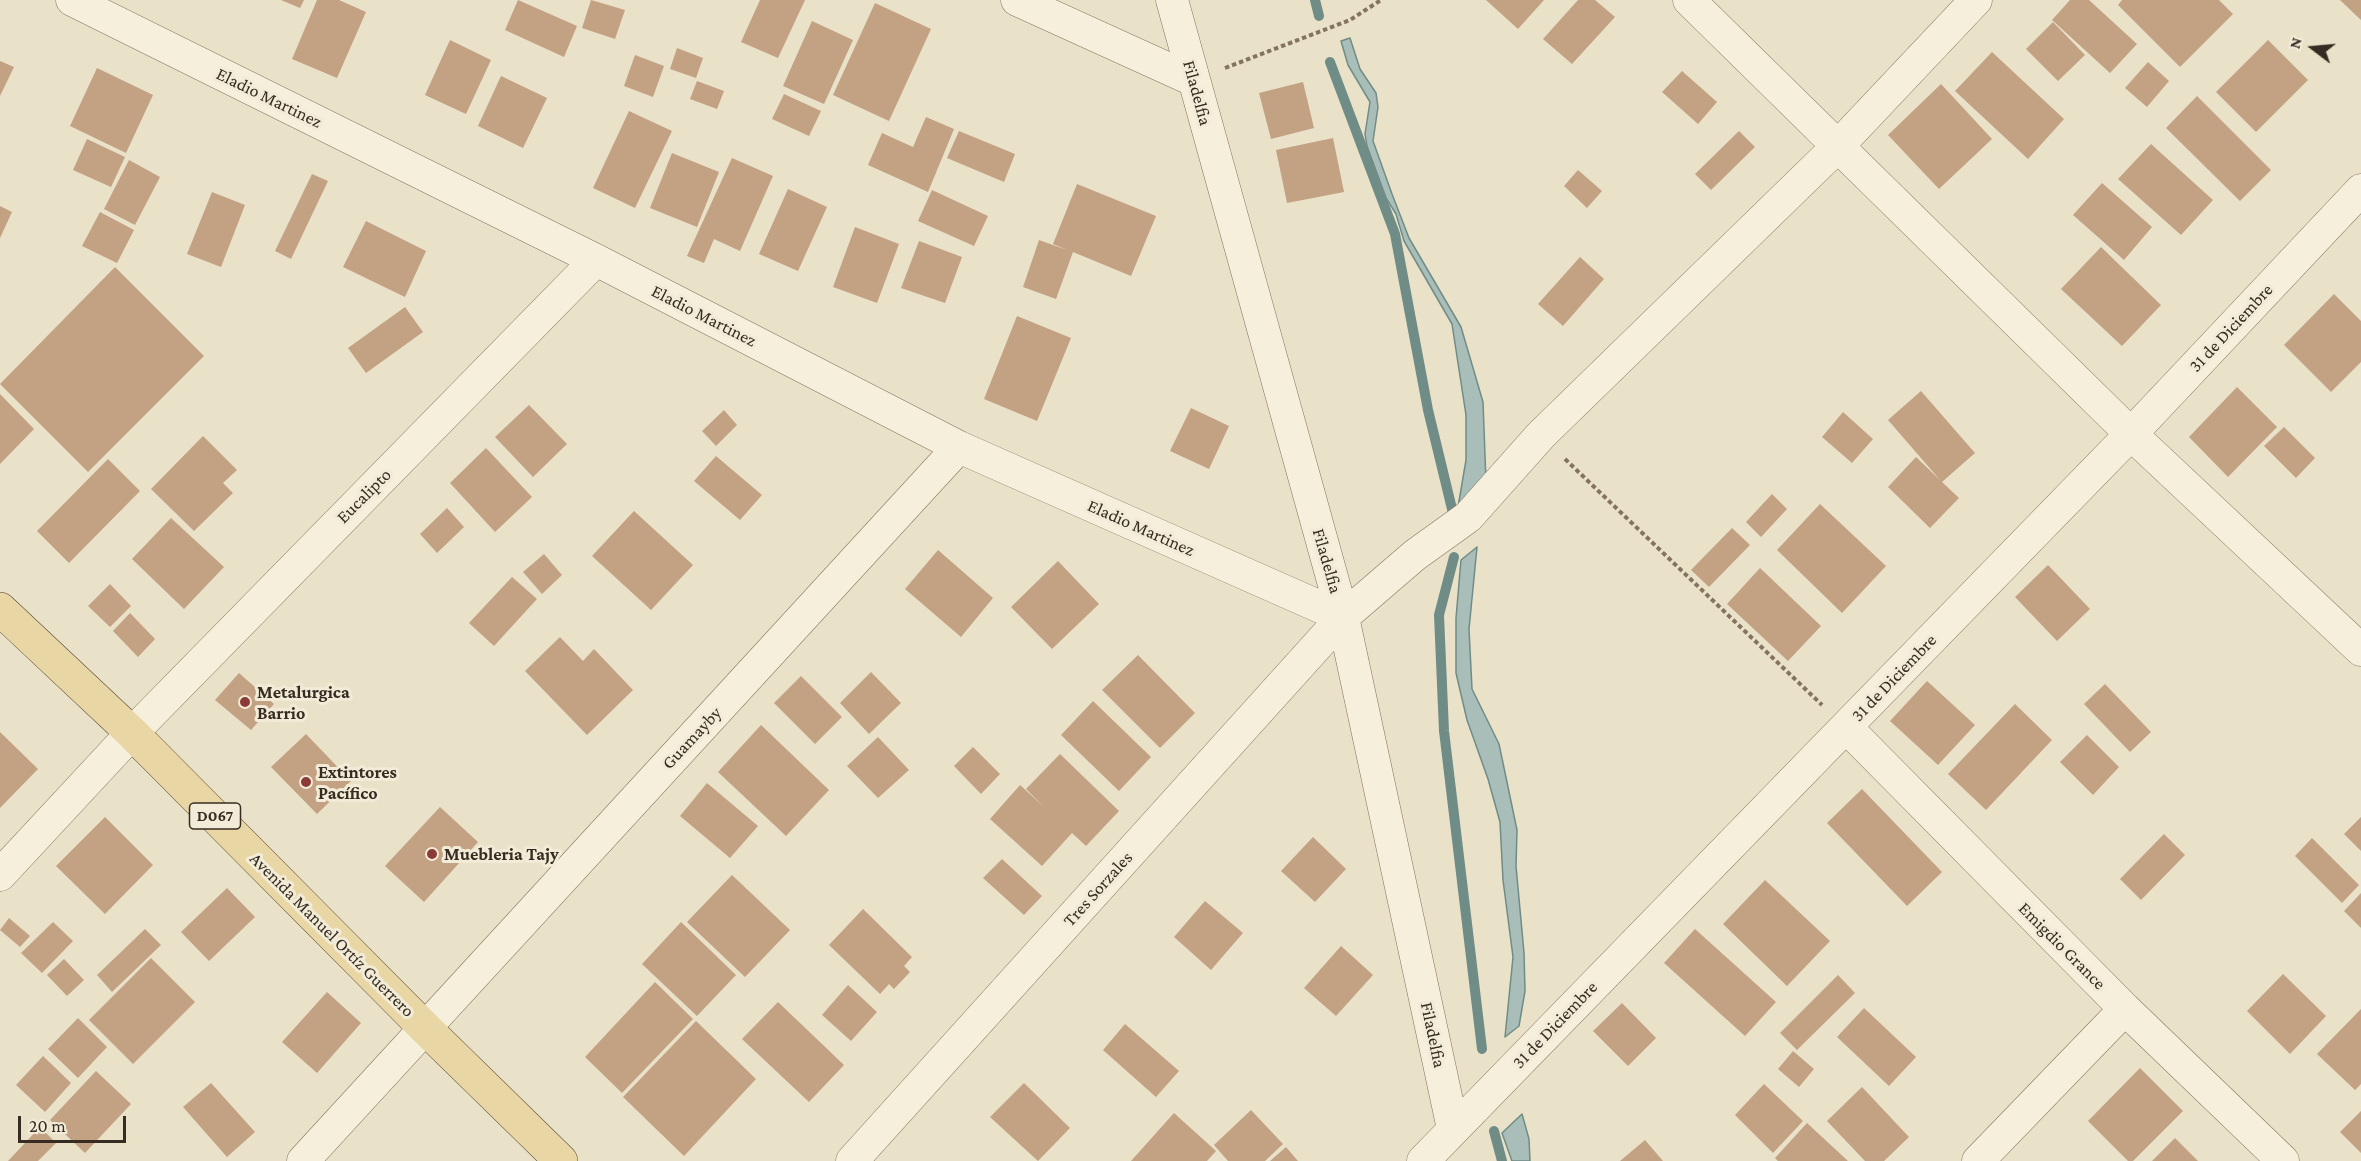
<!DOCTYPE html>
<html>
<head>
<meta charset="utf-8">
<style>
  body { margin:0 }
  #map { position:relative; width:2361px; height:1161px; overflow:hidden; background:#eae1c9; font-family:"Crimson Pro",serif }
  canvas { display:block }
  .north { position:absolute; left:2283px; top:18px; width:60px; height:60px; -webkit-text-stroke:4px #f2ebd7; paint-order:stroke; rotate:286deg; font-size:16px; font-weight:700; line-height:24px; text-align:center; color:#362c21 }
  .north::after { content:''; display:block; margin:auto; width:21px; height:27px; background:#362c21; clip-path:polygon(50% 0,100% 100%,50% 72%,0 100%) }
  .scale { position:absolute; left:18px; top:1116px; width:108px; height:27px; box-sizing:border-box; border:3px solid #362c21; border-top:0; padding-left:8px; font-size:18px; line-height:21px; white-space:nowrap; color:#362c21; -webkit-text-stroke:4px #f2ebd7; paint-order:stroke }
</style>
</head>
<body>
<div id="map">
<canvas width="2361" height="1161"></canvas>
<div class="north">N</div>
<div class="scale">20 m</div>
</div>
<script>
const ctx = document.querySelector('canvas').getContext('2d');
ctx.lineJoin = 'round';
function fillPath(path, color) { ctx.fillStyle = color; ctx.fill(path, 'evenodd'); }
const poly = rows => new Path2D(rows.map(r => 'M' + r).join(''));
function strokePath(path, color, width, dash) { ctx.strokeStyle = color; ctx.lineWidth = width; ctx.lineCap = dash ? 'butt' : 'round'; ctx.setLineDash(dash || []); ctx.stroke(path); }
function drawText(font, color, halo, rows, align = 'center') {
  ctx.font = font + ' "Crimson Pro",serif'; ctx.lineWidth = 6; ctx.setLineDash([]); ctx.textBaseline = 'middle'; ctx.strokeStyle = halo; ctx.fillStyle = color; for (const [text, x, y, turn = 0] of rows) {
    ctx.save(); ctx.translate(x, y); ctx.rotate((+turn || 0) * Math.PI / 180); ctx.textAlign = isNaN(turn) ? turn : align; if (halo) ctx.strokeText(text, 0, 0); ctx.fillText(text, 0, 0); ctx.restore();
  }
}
const water = poly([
  [1350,38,1360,69,1376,93,1378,107,1373,141,1392,194,1409,238,1461,327,1483,402,1486,482,1458,507,1466,460,1466,415,1452,324,1404,241,1396,214,1386,198,1367,146,1365,134,1370,102,1348,65,1341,41,1350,38],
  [1477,547,1469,629,1472,689,1499,744,1517,830,1516,866,1524,953,1525,991,1519,1026,1505,1037,1513,957,1503,880,1500,822,1488,779,1467,720,1456,673,1456,618,1461,560,1477,547],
  [1522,1114,1529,1139,1530,1161,1512,1161,1502,1133,1522,1114]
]);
fillPath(water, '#a9beb9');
strokePath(water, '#708c86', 1.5);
strokePath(poly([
  [1315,0,1319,16],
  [1330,62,1395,234,1428,410,1453,513],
  [1454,557,1439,615,1444,731,1482,1049],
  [1494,1131,1502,1161]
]), '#708c86', 10);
fillPath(poly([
  [281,0,304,0,300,8],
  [317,0,339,0,366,12,337,78,292,59],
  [518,0,577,26,564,57,505,30],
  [591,0,625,10,615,39,582,28],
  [760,0,805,0,778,58,741,42],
  [1486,0,1544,0,1518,29],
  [1578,0,1595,0,1615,17,1572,64,1543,39],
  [2070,0,2089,0,2137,44,2110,73,2052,20],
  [2122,0,2219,0,2233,14,2180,67,2118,5],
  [2340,0,2361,0,2361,20],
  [875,3,931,29,889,121,833,95],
  [812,21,853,40,824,104,783,86],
  [2053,22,2085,55,2058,81,2026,49],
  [450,40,491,60,466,114,425,95],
  [2268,40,2308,80,2256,132,2216,92],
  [677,48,703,58,696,78,670,69],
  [1992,52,2064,119,2028,159,1955,91],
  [635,55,664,66,653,97,624,86],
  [0,61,14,67,0,96],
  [2148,62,2169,81,2147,107,2125,88],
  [97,68,153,95,126,153,70,126],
  [1682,71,1717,102,1698,124,1662,92],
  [501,76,547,98,523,148,478,126],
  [697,81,724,91,717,109,690,99],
  [1303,82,1314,128,1271,139,1259,93],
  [1941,84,1992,139,1939,189,1888,135],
  [784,94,821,111,809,136,772,119],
  [2197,96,2271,170,2240,201,2166,128],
  [629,111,672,131,635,208,593,188],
  [926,117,954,129,928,192,868,165,882,133,913,147],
  [959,131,1015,154,1004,182,947,158],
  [1739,131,1755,147,1711,190,1695,174],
  [1333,138,1344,192,1287,203,1276,150],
  [87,139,125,157,111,187,73,170],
  [2151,144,2213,200,2181,235,2118,179],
  [672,153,719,172,697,227,650,208],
  [732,158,773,176,740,251,714,239,704,263,687,256],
  [129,160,160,177,135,225,104,209],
  [1578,170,1602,191,1587,208,1564,186],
  [312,174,328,181,291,259,275,251],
  [2102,183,2152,227,2124,260,2073,215],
  [1077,184,1156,216,1131,276,1073,252,1056,299,1023,287,1039,240,1067,250,1053,244],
  [788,189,827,207,798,271,759,254],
  [932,190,988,216,974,246,918,221],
  [212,192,245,205,221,267,187,254],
  [0,206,12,212,0,238],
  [100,212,134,230,117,263,82,246],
  [366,221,426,251,405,297,343,267],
  [855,227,899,244,877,303,833,287],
  [919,241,962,257,945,303,901,288],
  [2101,247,2161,305,2122,346,2061,289],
  [1580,257,1604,279,1563,326,1538,304],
  [115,267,204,356,88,472,0,384],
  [2334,294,2361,321,2361,362,2331,392,2284,345],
  [405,307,423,332,366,373,348,348],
  [1017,316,1071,338,1037,421,984,399],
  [2237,387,2277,427,2228,477,2189,437],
  [1921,391,1975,453,1942,482,1959,498,1930,528,1888,487,1916,457,1940,480,1888,420],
  [0,394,34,429,0,464],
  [529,405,567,444,533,477,495,437],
  [1191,408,1229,426,1209,469,1170,451],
  [724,410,737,425,716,446,702,431],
  [1843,412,1873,439,1852,463,1822,437],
  [2284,427,2315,458,2296,478,2264,446],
  [203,436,237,470,223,483,233,493,194,531,151,489],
  [486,448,532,497,495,532,450,483],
  [716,456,762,495,740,520,694,481],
  [108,459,140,491,69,563,37,531],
  [1772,494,1787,509,1761,537,1746,522],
  [1820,504,1886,566,1842,613,1777,550],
  [447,508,464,527,437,553,420,534],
  [634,511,693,565,651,610,592,556],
  [171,518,224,567,184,609,132,559],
  [1732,528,1750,545,1709,587,1691,570],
  [938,550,993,598,961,637,905,589],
  [544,554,562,575,542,594,523,572],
  [1058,561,1099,604,1052,649,1011,607],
  [2048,565,2090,609,2057,641,2015,597],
  [1760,568,1821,626,1788,661,1727,604],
  [512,577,537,599,494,646,469,623],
  [110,584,131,606,110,627,88,606],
  [130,613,155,639,138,657,113,631],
  [560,637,583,661,594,649,633,690,587,735,525,671],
  [1138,655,1195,713,1160,748,1102,690],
  [871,672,901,703,869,734,840,703],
  [239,673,274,704,251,730,215,700],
  [801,676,842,717,815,744,774,703],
  [1927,681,1975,725,1938,765,1890,721],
  [2105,684,2151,732,2130,752,2084,704],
  [1093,701,1151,757,1119,791,1061,735],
  [2015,704,2052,740,1986,810,1948,774],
  [761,725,829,790,786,836,718,772],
  [0,732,38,769,0,808],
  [306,734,351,781,317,814,271,767],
  [2087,735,2119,767,2093,795,2060,762],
  [878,737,909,770,878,798,847,766],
  [973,747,1000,774,981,794,954,766],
  [1060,754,1119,811,1086,846,1072,833,1042,866,990,819,1020,785,1043,806,1026,789],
  [707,783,758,826,730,858,680,816],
  [1862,789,1942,872,1907,906,1827,823],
  [440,807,478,842,424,902,385,866],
  [105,817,153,865,105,914,56,866],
  [2361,817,2361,851,2344,834],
  [2164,834,2185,855,2141,900,2120,879],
  [1313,837,1346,869,1315,902,1281,871],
  [2312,838,2359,885,2342,903,2295,856],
  [1002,859,1042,896,1024,915,983,878],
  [732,875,790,930,745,977,687,922],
  [1765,880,1830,941,1787,986,1723,924],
  [227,888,255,917,209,961,181,932],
  [2361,893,2361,928,2344,911],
  [1205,901,1243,933,1211,970,1174,937],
  [863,909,912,957,904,966,910,972,894,989,889,984,880,994,829,945],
  [9,918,30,936,20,947,0,930],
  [53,922,73,941,42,973,21,953],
  [681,922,736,975,697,1016,642,964],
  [145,929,161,945,112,992,97,975],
  [1695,929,1776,1002,1745,1036,1664,963],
  [1341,946,1373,975,1336,1016,1304,988],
  [151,958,195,1002,133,1064,89,1020],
  [64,959,84,980,67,996,47,975],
  [2283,974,2326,1016,2290,1054,2247,1011],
  [1838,975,1855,993,1797,1050,1780,1033],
  [655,982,693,1019,622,1093,585,1057],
  [848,985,877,1012,851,1041,822,1015],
  [327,992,361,1023,317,1073,282,1042],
  [778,1002,844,1065,809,1102,742,1039],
  [1622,1003,1656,1038,1628,1066,1593,1031],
  [1864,1008,1916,1057,1889,1086,1837,1037],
  [2361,1009,2361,1084,2355,1090,2317,1054],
  [78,1018,107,1047,78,1078,48,1049],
  [696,1021,756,1079,684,1156,623,1097],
  [1125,1024,1179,1071,1156,1097,1103,1050],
  [1793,1051,1814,1069,1799,1087,1778,1069],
  [43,1056,71,1083,45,1112,16,1085],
  [2140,1068,2183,1111,2133,1161,2128,1161,2088,1121],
  [96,1071,131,1104,85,1153,50,1120],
  [211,1083,255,1132,227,1157,183,1107],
  [1024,1083,1070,1128,1038,1161,990,1117],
  [1764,1084,1803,1121,1773,1153,1735,1115],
  [1862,1087,1909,1137,1884,1161,1865,1161,1827,1121],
  [1251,1110,1283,1144,1265,1161,1228,1161,1214,1145],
  [2361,1111,2361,1153,2340,1132],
  [1174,1113,1216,1151,1207,1161,1131,1161],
  [1807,1123,1848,1161,1778,1161,1775,1158],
  [40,1127,56,1143,38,1161,8,1161],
  [2175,1138,2198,1161,2152,1161],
  [1645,1140,1663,1161,1620,1161],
  [1286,1147,1298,1161,1270,1161]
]), '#c3a183');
const minor = poly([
  [72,0,596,260,959,447,1343,617],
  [1017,0,1193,80],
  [1172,0,1343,617,1453,1129],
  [1689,0,2131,434,2361,650],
  [1846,727,2125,1009,2283,1161],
  [0,875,132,733,596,260],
  [303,1161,959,447],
  [852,1161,1343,617,1415,555,1468,517,1541,435,1839,145,1976,0],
  [1423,1161,2131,434,2361,190],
  [1978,1161,2125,1009]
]);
const primary = poly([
  [0,609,132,733,425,1028,561,1161]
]);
strokePath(minor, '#84745f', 33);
strokePath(primary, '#524333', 34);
strokePath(poly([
  [1225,68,1350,20,1381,0],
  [1565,459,1822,705]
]), '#84745f', 4, [4.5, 3]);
strokePath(minor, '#f5efdb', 32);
strokePath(primary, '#e8d6a5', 33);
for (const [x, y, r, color] of [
  [245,702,6,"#8c3a36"],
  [306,782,6,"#8c3a36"],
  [432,854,6,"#8c3a36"]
]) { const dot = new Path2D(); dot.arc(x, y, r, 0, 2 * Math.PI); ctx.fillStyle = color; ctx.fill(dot); strokePath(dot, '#f2ebd7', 2); }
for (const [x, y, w] of [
  [215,816,51]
]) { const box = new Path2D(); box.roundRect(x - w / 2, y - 13, w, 26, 4.5); ctx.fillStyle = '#f2ebd7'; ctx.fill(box); strokePath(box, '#362c21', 1.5); }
drawText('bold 16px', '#362c21', null, [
  ["D067",215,816]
]);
drawText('18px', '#362c21', '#f2ebd7', [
  ["Filadelfia",1197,93,75],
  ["Eladio Martinez",269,98,26],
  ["Eladio Martinez",704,316,27],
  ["31 de Diciembre",2231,328,-47],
  ["Eucalipto",364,496,-45],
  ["Eladio Martinez",1141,528,24],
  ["Filadelfia",1327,561,74],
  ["31 de Diciembre",1894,678,-46],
  ["Guamayby",692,738,-47],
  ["Tres Sorzales",1098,889,-48],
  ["Avenida Manuel Ortíz Guerrero",332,935,45],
  ["Emigdio Grance",2062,946,45],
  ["31 de Diciembre",1555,1025,-46],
  ["Filadelfia",1433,1035,78]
]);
drawText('bold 18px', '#362c21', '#f2ebd7', [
  ["Metalurgica",257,692],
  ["Barrio",257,713],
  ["Extintores",318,772],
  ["Pacífico",318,793],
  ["Muebleria Tajy",444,854]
], 'left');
</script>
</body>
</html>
